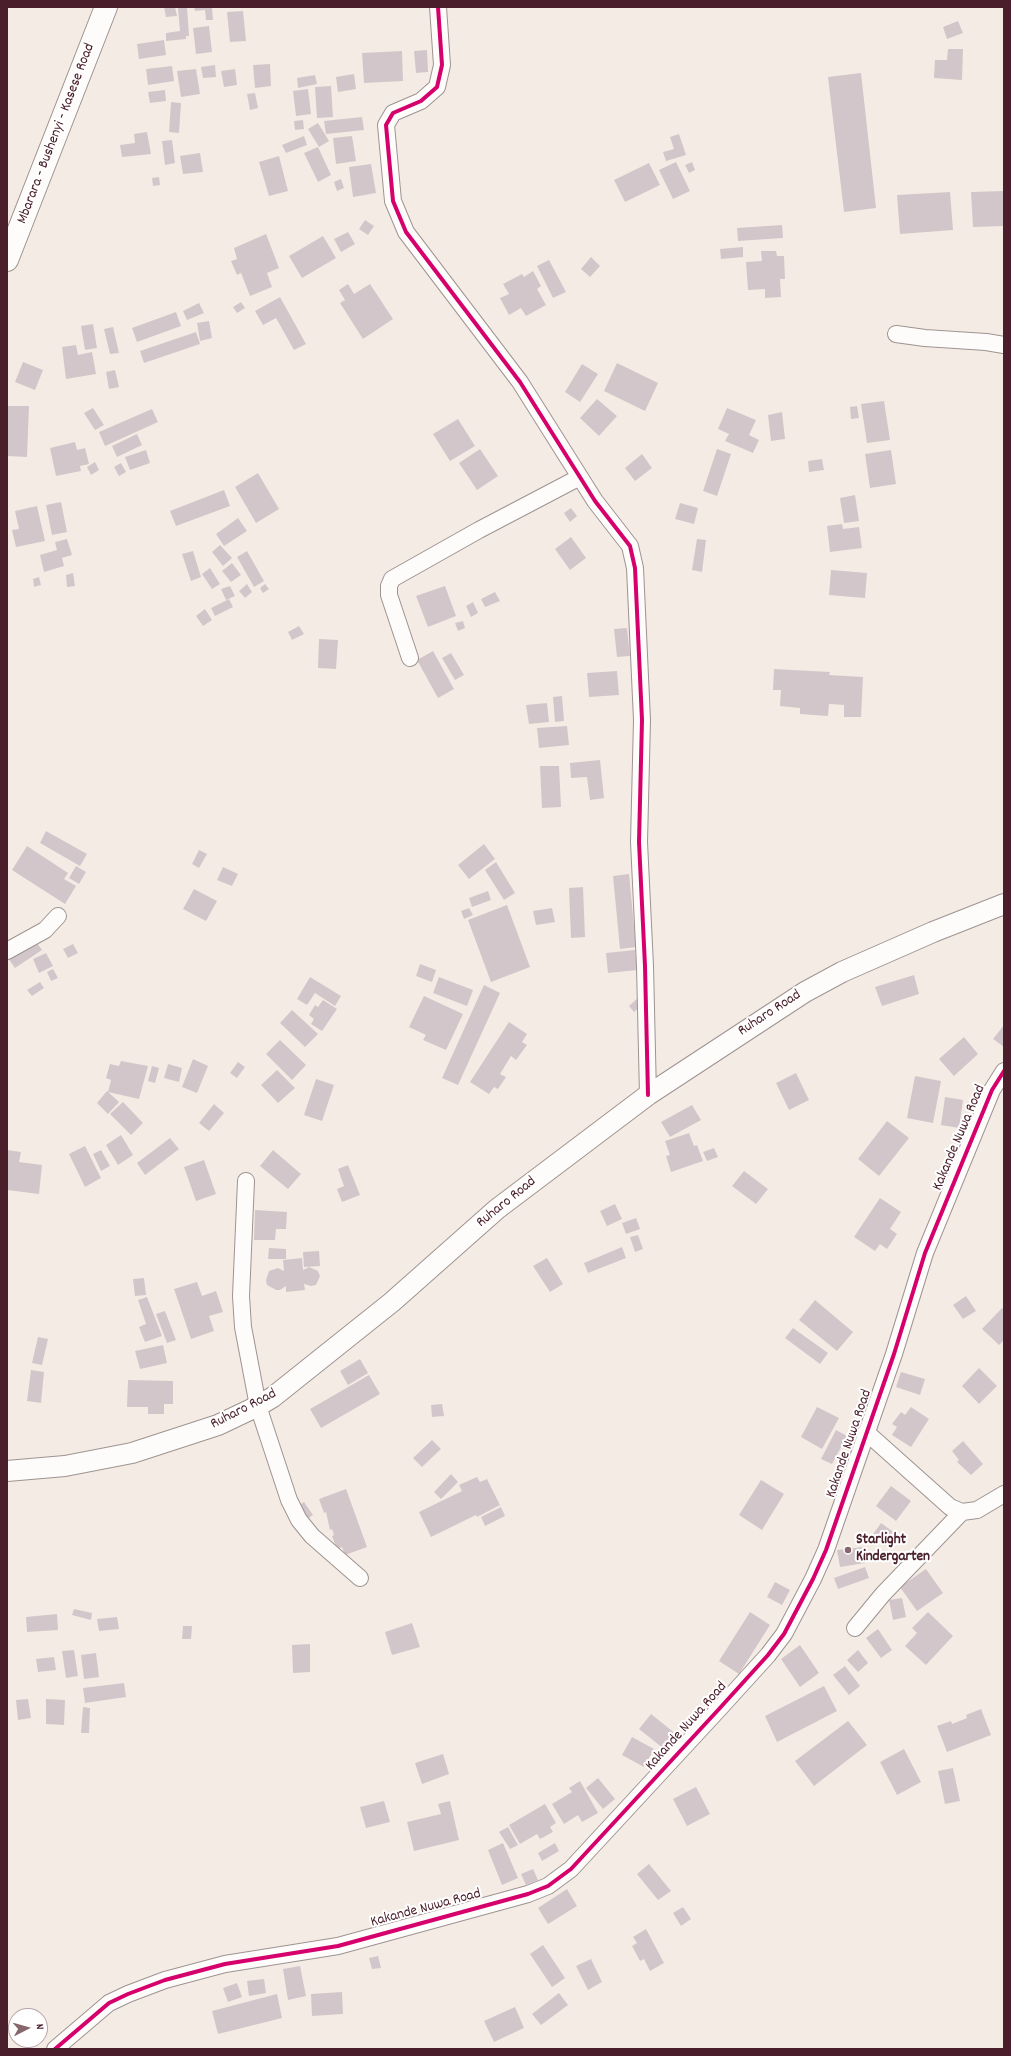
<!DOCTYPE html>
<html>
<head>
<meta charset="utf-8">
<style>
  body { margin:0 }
  #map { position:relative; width:1011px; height:2056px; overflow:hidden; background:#f4ece4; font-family:Dekko,sans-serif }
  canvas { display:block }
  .frame { position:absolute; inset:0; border:8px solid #4a1f2b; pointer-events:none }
  .north { position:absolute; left:8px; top:2008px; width:40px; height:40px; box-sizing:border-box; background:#fff; border:1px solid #b7a5aa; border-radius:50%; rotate:84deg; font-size:11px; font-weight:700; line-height:16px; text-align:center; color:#4a1f2b }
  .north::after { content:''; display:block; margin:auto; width:14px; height:18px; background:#86676c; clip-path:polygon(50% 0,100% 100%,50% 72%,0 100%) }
</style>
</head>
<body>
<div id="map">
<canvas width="1011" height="2056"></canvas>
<div class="frame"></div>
<div class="north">N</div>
</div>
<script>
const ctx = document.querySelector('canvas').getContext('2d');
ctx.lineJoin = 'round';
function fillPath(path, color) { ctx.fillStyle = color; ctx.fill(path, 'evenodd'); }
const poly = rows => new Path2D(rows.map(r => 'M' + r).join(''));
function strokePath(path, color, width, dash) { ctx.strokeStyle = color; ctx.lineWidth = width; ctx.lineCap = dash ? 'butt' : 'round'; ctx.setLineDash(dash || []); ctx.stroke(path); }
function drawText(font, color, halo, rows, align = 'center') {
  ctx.font = font + ' Dekko,sans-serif'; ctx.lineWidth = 4; ctx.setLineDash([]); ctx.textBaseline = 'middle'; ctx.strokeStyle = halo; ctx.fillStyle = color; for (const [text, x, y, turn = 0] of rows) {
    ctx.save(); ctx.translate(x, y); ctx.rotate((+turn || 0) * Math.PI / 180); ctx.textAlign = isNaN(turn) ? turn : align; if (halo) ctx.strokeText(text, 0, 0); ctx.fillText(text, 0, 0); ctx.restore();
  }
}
fillPath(poly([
  [164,7,175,7,177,16,166,17],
  [187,7,189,36,186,36,186,39,166,41,166,33,180,31,178,8],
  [194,7,212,7,213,20,206,20,205,10,195,11],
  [243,11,246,41,230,42,227,12],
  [958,21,963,33,947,39,943,27],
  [209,26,212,52,196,54,193,28],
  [164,40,166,55,139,59,137,44],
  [948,49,963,49,962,80,934,78,935,60,947,60],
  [427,50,428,72,416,73,414,51],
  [402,51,403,81,364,83,362,53],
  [270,64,271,86,255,88,253,65],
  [215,65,216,77,203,78,201,67],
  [172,66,174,81,148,85,146,69],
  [196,69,200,94,181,97,177,71],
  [235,69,237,85,224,87,221,71],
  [861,73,876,208,844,212,828,77],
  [354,74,356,89,338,92,336,77],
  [315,75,317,84,298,88,297,78],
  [331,86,333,117,317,118,315,87],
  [308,89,311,114,296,116,293,91],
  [165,90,166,101,150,103,148,92],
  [255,93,258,108,250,110,247,94],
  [171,102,181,103,179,133,169,132],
  [362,117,364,130,326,134,324,121],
  [303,120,304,129,295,130,294,121],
  [318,123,329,141,319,147,308,129],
  [147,132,151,154,122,157,120,145,135,143,134,134],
  [679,134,686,155,666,161,663,152,674,149,670,137],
  [304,136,307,145,286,153,282,145],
  [352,136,356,161,336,164,333,138],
  [172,140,175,163,165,165,162,141],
  [318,147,331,175,318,182,304,153],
  [200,153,203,172,183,174,180,156],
  [279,156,288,191,269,196,259,162],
  [676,162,690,191,673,199,659,170],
  [692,162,695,170,689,173,685,165],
  [649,163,660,185,625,202,614,180],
  [371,164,376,193,353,197,349,167],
  [159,177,160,185,153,186,152,178],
  [341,179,344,188,337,191,334,182],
  [1004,191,1004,226,973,227,971,192],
  [950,192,953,230,900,234,897,195],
  [365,220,374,226,368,235,359,229],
  [782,225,783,238,738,241,737,228],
  [348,232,355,244,341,252,334,239],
  [266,234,279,268,267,273,272,287,250,296,241,273,237,275,231,261,237,259,234,248],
  [323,236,336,258,302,278,289,256],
  [743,247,743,257,721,259,720,249],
  [761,251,776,251,777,256,784,256,785,279,780,279,781,297,765,298,765,289,748,290,746,262,762,261],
  [591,257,600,266,590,277,581,269],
  [549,260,566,292,553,298,537,266],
  [533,271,541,286,537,289,546,305,526,316,521,308,509,315,500,298,509,294,503,284,522,274,524,277],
  [348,284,354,294,370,284,393,319,363,339,340,303,345,300,339,290],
  [280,297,306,344,294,350,276,318,263,325,255,311],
  [241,302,245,308,237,313,233,307],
  [199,303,204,313,187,320,183,311],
  [176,312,181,326,137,342,132,328],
  [209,321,212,338,200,341,197,323],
  [93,324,97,348,85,350,81,326],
  [113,327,119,353,110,354,104,329],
  [196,332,200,344,144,363,140,351],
  [76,345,78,355,92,352,96,374,66,379,62,347],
  [23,362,43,370,35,390,15,382],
  [617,363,658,383,645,411,604,391],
  [582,364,598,374,580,402,565,392],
  [115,370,119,387,109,389,106,372],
  [597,399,617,416,599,436,580,418],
  [884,401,890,440,867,443,861,404],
  [7,406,29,406,27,457,7,456],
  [857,406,859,418,851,419,850,407],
  [93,408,104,425,95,430,84,413],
  [727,408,756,420,749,435,759,440,753,453,725,441,729,434,718,429],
  [152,409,158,422,105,446,99,432],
  [782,412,785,439,771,441,768,415],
  [458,419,475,446,450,461,433,434],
  [137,434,142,445,117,457,112,446],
  [75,442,77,450,85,448,89,464,80,466,81,471,56,476,50,448],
  [480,449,498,476,477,490,459,463],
  [717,449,731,454,717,496,703,491],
  [146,450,150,463,130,470,125,457],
  [891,450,896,484,870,488,865,454],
  [642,454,652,468,635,481,625,468],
  [822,459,824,470,809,472,808,461],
  [95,462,99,470,91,475,87,467],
  [121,463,126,472,119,476,114,467],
  [258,473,279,509,256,523,235,487],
  [224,490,230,506,176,526,170,511],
  [855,495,859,521,844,523,840,498],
  [61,502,67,532,52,535,46,505],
  [680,503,698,508,694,524,675,519],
  [37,506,45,541,16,547,12,530,19,529,15,511],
  [571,508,577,516,570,522,564,513],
  [238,518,247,531,224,546,216,534],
  [842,524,843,529,859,527,862,548,830,552,827,526],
  [571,537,586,558,570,570,555,549],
  [67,539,72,555,62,558,64,566,44,572,40,555,57,550,55,542],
  [697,539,706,540,702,572,692,570],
  [220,545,232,558,223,566,212,552],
  [193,551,201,577,191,581,182,554],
  [247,551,264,581,254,587,237,557],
  [232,563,241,575,231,582,222,571],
  [210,568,220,584,212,589,202,574],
  [831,570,867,573,865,598,829,595],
  [73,573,75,586,67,587,66,575],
  [39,577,41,585,34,587,33,579],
  [247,584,252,592,245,598,239,591],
  [265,584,269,589,263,593,260,588],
  [230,586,235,596,226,600,221,589],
  [445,586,456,616,428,627,416,596],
  [495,592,500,601,485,607,481,599],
  [229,599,233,607,215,616,211,608],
  [473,602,478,613,471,617,466,606],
  [205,609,212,620,203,626,196,616],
  [463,621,465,628,458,631,455,623],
  [299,626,304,634,292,640,288,632],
  [627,628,630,656,617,657,614,629],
  [319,639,338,640,336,669,318,668],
  [433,651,454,689,438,698,417,660],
  [451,653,464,675,455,680,442,658],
  [774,669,830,672,829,675,863,677,861,717,844,717,844,705,829,704,828,716,800,714,800,708,780,706,781,690,773,690],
  [617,671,619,695,589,697,587,673],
  [562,696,564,721,555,722,553,697],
  [547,703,549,722,529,724,526,705],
  [567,726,569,745,539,748,537,728],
  [600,760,604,798,590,800,587,777,571,778,570,763],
  [540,766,559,766,561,807,542,808],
  [46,831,87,854,80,866,40,843],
  [484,844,495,859,469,879,458,865],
  [27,846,68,873,64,879,76,886,65,904,12,870],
  [199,850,207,854,199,868,192,864],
  [496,862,515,893,504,900,485,870],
  [76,866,86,872,79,884,69,878],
  [223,867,238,874,232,886,217,880],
  [629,874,636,947,620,949,613,876],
  [583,887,585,937,571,938,569,888],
  [194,889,217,901,206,921,183,909],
  [488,891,491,900,472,907,469,898],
  [507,905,530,967,491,982,468,920],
  [469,908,473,915,464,919,461,911],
  [552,908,555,922,536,925,533,911],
  [35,940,42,950,15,968,8,958],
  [73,944,78,953,68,958,63,949],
  [635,950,637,970,608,973,606,953],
  [46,953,53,966,39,973,33,959],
  [420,964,436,970,432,982,416,976],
  [53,969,58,978,51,981,47,972],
  [914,975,919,994,882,1006,875,987],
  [310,977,341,996,335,1006,315,993,307,1005,297,999],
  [439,977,473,990,467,1006,433,993],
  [40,982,44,988,32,996,27,990],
  [484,985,500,993,458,1085,442,1078],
  [424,996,463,1014,446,1050,423,1040,426,1035,409,1027],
  [639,997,644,1004,634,1012,629,1006],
  [323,1000,337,1009,322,1031,311,1024,314,1019,309,1015,315,1005,318,1007],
  [292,1010,318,1034,305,1047,280,1023],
  [509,1022,527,1034,522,1042,527,1045,516,1060,511,1056,500,1074,506,1077,498,1089,494,1087,489,1094,470,1082],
  [1004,1025,1004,1047,993,1039],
  [964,1037,978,1054,954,1076,939,1059],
  [280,1040,306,1065,292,1080,266,1054],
  [193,1059,208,1066,197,1093,182,1087],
  [121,1061,148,1066,139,1099,108,1092,111,1080,106,1078,110,1064,119,1066],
  [238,1062,245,1067,237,1078,230,1073],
  [168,1064,182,1068,179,1082,164,1078],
  [152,1066,159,1068,155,1083,148,1081],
  [277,1070,295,1088,278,1103,261,1085],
  [796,1073,809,1100,789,1110,776,1083],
  [915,1076,941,1081,933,1123,907,1118],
  [316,1079,334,1085,322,1121,304,1115],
  [107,1091,119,1102,108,1114,97,1103],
  [945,1097,963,1100,959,1128,941,1125],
  [123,1102,143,1123,131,1135,110,1114],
  [214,1104,224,1113,209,1131,199,1123],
  [692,1105,701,1120,670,1137,661,1122],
  [887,1121,909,1138,879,1176,858,1159],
  [689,1133,694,1146,697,1145,703,1161,671,1172,666,1156,670,1155,665,1141],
  [121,1135,133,1155,118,1165,106,1145],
  [170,1138,179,1149,145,1175,137,1163],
  [85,1146,101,1178,85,1187,69,1154],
  [714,1148,718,1157,707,1161,703,1152],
  [7,1150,21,1152,19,1162,42,1165,39,1194,7,1190],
  [101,1150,110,1166,101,1171,93,1154],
  [273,1150,301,1174,288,1189,260,1166],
  [204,1160,216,1194,196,1201,184,1167],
  [348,1165,360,1195,342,1202,337,1189,344,1186,338,1169],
  [744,1171,768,1189,756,1204,732,1186],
  [880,1198,901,1212,890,1229,897,1234,887,1249,880,1244,875,1251,854,1237],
  [615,1204,622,1219,607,1226,600,1211],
  [255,1210,287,1212,286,1229,276,1229,275,1240,254,1240],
  [636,1218,640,1229,626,1234,622,1223],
  [638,1235,643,1249,635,1252,630,1237],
  [622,1247,626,1258,588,1273,584,1263],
  [269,1248,286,1249,286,1259,268,1259],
  [319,1251,320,1266,304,1267,303,1252],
  [302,1258,303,1270,309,1267,318,1271,320,1276,316,1285,311,1286,304,1284,305,1290,286,1292,286,1286,280,1290,276,1290,267,1285,266,1280,269,1271,278,1268,284,1271,283,1260],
  [547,1258,563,1284,550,1292,533,1266],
  [144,1278,146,1295,135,1296,133,1279],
  [197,1282,202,1296,216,1291,223,1312,209,1316,214,1331,191,1339,174,1289],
  [966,1296,976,1311,963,1319,953,1305],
  [147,1297,162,1336,145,1342,139,1327,146,1324,138,1300],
  [815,1300,853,1332,837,1351,799,1320],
  [1002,1308,1004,1310,1004,1340,999,1345,982,1329],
  [165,1311,176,1340,167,1343,156,1314],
  [793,1328,828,1353,820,1364,785,1338],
  [38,1337,48,1339,42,1365,32,1363],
  [163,1345,167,1363,140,1369,135,1351],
  [360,1359,368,1373,348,1385,340,1371],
  [979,1368,997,1386,979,1404,962,1386],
  [31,1370,44,1372,41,1403,27,1401],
  [901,1372,925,1379,920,1395,896,1387],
  [369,1375,380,1394,321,1428,310,1409],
  [128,1380,173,1381,173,1404,164,1404,164,1414,148,1414,148,1407,127,1407],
  [442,1404,444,1416,432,1417,431,1405],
  [817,1407,839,1418,822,1449,801,1437],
  [911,1407,929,1419,911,1447,892,1435,897,1427,892,1424,901,1412,905,1415],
  [836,1430,847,1436,832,1464,821,1459],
  [432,1440,441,1449,422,1467,413,1458],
  [963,1441,983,1464,971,1475,957,1462,959,1460,952,1451],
  [451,1474,458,1482,441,1499,434,1492],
  [477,1477,480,1482,487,1479,500,1505,477,1517,476,1515,431,1537,419,1512,462,1491,459,1485],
  [761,1480,784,1494,762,1530,739,1515],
  [891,1486,911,1501,896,1521,876,1506],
  [346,1489,367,1547,345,1555,342,1547,337,1549,332,1536,334,1535,332,1529,330,1530,326,1512,324,1513,319,1499],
  [304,1502,313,1515,304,1521,295,1508],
  [501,1507,505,1516,485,1526,481,1517],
  [881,1523,895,1533,886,1546,872,1536],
  [863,1547,865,1563,840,1567,837,1550],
  [865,1567,869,1578,838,1589,834,1578],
  [926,1569,943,1593,917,1611,900,1587],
  [775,1582,790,1590,782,1605,767,1597],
  [902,1598,906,1617,893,1620,889,1600],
  [74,1609,92,1613,91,1620,72,1615],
  [750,1612,770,1625,739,1674,719,1661],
  [928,1612,953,1636,926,1665,905,1646,917,1633,912,1628],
  [57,1614,58,1630,27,1632,26,1617],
  [117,1617,119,1629,99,1631,97,1619],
  [412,1623,420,1647,392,1655,385,1632],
  [183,1626,192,1626,191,1639,182,1639],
  [878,1629,892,1650,881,1658,866,1638],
  [310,1644,310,1672,293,1673,292,1645],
  [800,1645,819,1673,800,1687,781,1659],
  [74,1650,78,1676,66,1678,62,1651],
  [858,1650,868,1663,858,1672,847,1660],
  [96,1653,99,1677,84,1679,81,1655],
  [54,1657,56,1670,38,1672,36,1659],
  [845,1666,860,1686,849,1695,833,1675],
  [124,1683,126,1697,85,1703,83,1688],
  [824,1686,837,1711,777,1742,765,1716],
  [28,1699,31,1718,18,1720,16,1700],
  [46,1699,65,1700,64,1725,46,1724],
  [83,1707,90,1708,89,1733,81,1733],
  [981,1709,991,1735,947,1752,937,1726,951,1721,952,1724,967,1718,966,1715],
  [651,1714,676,1734,664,1749,639,1729],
  [848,1721,867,1745,814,1786,795,1761],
  [632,1737,654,1749,644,1767,622,1755],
  [904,1749,921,1782,897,1795,880,1762],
  [443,1754,449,1774,422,1784,415,1763],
  [953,1768,960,1801,945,1804,938,1771],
  [598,1778,615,1799,603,1809,586,1788],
  [580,1781,598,1813,582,1822,578,1815,564,1824,552,1804,572,1792,569,1788],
  [696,1787,710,1814,687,1826,673,1799],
  [384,1801,390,1822,366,1828,360,1807],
  [450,1801,459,1840,414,1851,407,1822,441,1814,438,1804],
  [545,1804,556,1823,550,1827,553,1832,540,1839,537,1834,520,1844,509,1825],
  [508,1827,518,1845,510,1849,499,1832],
  [503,1843,518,1878,502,1885,488,1850],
  [555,1843,559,1851,542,1861,538,1853],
  [649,1864,671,1891,658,1900,637,1874],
  [533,1869,538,1880,526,1885,521,1874],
  [567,1889,577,1906,548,1924,538,1908],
  [683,1907,691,1919,681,1926,673,1913],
  [646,1929,664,1963,650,1971,644,1959,640,1961,632,1946,637,1943,633,1937],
  [543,1945,565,1978,552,1987,530,1954],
  [378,1956,381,1968,372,1969,369,1958],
  [591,1959,602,1982,588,1990,576,1966],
  [300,1966,306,1996,288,2000,283,1969],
  [264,1979,266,1993,249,1996,247,1981],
  [237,1983,242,1997,228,2002,223,1988],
  [342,1992,343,2014,312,2016,311,1994],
  [559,1993,568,2005,541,2025,532,2014],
  [277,1994,282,2018,218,2034,212,2011],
  [515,2007,524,2028,494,2042,484,2021]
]), '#d3c6ca');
const minor = poly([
  [438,7,442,65,437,87,421,101,393,113,386,125,393,201,406,232,520,382,595,501,630,546,635,568,642,720,639,842,645,966,648,1095],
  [896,334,925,338,986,342,1004,345],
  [410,658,389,595,389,586,392,579,479,530,580,477],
  [7,951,45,930,58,916],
  [246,1181,241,1296,243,1327,258,1406,289,1500,299,1520,312,1536,360,1578],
  [866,1432,950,1507,962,1512,977,1510,1004,1494],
  [855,1628,883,1594,962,1512],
  [55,2049,109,2003,128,1994,165,1980,225,1964,338,1946,528,1894,548,1886,571,1869,719,1709,768,1655,784,1634,813,1579,826,1550,894,1354,925,1253,992,1090,1004,1071]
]);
const tertiary = poly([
  [7,1471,65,1466,132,1453,218,1425,258,1406,273,1397,392,1302,497,1209,648,1095,805,992,842,972,933,932,1004,904]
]);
const primary = poly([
  [7,260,106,7]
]);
strokePath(minor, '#9e9391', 18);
strokePath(tertiary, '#9e9391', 22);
strokePath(primary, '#9e9391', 24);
strokePath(minor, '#fdfcfb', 16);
strokePath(tertiary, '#fdfcfb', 20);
strokePath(primary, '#fdfcfb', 22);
strokePath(poly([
  [438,7,442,65,437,87,421,101,393,113,386,125,393,201,406,232,520,382,595,501,630,546,635,568,642,720,639,842,645,966,648,1095],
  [55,2049,109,2003,128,1994,165,1980,225,1964,338,1946,528,1894,548,1886,571,1869,719,1709,768,1655,784,1634,813,1579,826,1550,894,1354,925,1253,992,1090,1004,1071]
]), '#d6006c', 4);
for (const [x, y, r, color] of [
  [848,1550,4,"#86676c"]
]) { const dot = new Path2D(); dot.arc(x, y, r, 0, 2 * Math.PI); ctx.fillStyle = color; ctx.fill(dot); strokePath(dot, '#fff', 1.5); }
drawText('15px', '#4a1f2b', '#fff', [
  ["Mbarara - Bushenyi - Kasese Road",57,134,-69],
  ["Ruharo Road",770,1014,-33],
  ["Kakande Nuwa Road",960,1138,-67],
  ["Ruharo Road",507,1203,-39],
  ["Ruharo Road",244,1410,-27],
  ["Kakande Nuwa Road",850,1444,-71],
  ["Kakande Nuwa Road",687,1727,-48],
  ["Kakande Nuwa Road",426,1909,-15]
]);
drawText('bold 15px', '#4a1f2b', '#fff', [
  ["Starlight",856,1541],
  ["Kindergarten",856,1558]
], 'left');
</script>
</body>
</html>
